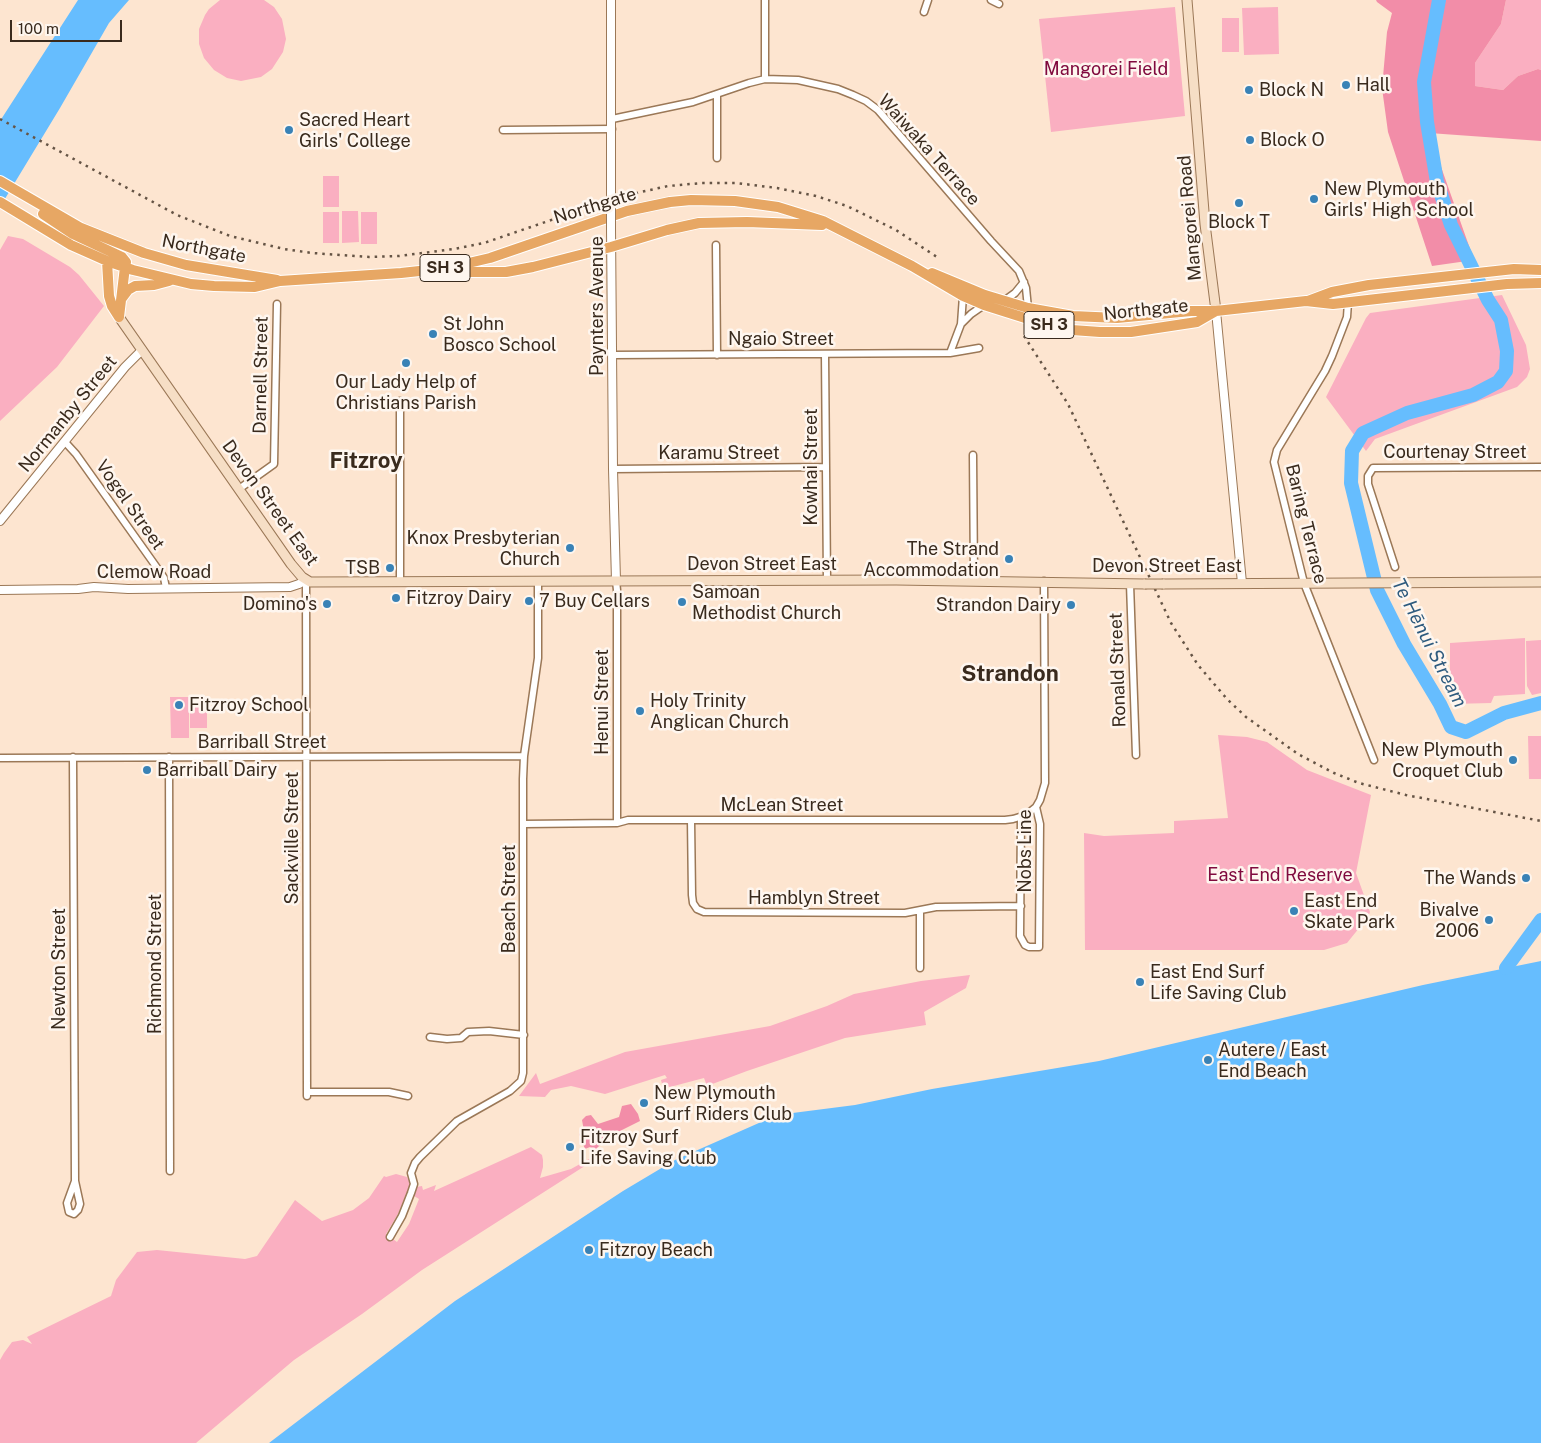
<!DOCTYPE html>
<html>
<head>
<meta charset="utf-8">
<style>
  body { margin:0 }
  #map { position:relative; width:1541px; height:1443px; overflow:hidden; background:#fde5d0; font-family:"Public Sans",sans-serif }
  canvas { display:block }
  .scale { position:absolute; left:10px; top:20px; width:112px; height:22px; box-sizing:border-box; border:2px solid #392a1d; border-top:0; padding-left:6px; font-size:15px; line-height:18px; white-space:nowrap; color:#392a1d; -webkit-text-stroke:4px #fef6ef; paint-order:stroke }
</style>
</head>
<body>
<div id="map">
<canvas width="1541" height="1443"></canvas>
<div class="scale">100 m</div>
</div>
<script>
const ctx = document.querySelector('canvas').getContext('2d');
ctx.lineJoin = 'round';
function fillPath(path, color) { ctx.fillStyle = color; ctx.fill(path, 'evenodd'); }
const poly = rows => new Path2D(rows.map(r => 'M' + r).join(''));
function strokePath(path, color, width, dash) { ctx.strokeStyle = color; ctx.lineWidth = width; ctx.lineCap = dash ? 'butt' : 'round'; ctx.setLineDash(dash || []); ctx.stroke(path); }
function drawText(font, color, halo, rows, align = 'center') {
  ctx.font = font + ' "Public Sans",sans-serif'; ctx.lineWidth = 5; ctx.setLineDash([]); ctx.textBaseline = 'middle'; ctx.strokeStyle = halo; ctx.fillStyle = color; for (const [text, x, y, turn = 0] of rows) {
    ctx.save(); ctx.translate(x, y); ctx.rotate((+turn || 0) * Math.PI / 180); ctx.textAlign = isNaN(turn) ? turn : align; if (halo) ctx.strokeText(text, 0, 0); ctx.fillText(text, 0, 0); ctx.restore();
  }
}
fillPath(poly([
  [220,0,264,0,274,7,282,19,286,39,283,52,272,69,261,77,241,81,227,78,214,70,204,58,199,44,199,29,205,15,209,9],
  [1506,0,1541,0,1541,70,1538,69,1518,76,1503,90,1475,86,1475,63,1501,24],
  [1175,7,1185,116,1051,132,1039,19],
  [1278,7,1279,54,1244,55,1242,8],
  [1222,18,1239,18,1239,52,1222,52],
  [323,176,339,176,339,207,323,207],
  [342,211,358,211,359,242,342,243],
  [323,212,339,212,339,243,323,243],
  [361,212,377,212,377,244,361,244],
  [8,236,23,239,70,267,79,275,104,306,57,367,0,421,0,250],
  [1502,295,1526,345,1530,369,1527,377,1517,387,1375,439,1366,451,1326,397,1366,318,1370,313],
  [1525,638,1525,694,1494,696,1491,703,1452,704,1450,695,1450,643],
  [1541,640,1541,693,1532,695,1527,686,1526,641],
  [170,697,189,697,189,738,171,738],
  [190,700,207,700,207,728,190,728],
  [1218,735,1247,737,1267,742,1307,770,1371,795,1356,873,1370,912,1368,917,1347,943,1324,950,1085,950,1084,833,1104,836,1174,833,1174,821,1228,818],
  [1528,736,1541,736,1541,779,1529,779],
  [970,975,966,988,924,1012,926,1025,845,1038,747,1071,707,1086,704,1078,670,1087,662,1084,661,1080,667,1078,665,1075,605,1094,571,1086,551,1090,545,1097,519,1096,536,1073,540,1084,625,1052,770,1026,827,1006,854,994,921,981],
  [531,1147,542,1155,543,1160,543,1167,540,1178,571,1169,589,1159,591,1162,422,1270,362,1314,294,1360,196,1443,0,1443,0,1360,4,1353,12,1342,23,1340,32,1344,27,1337,111,1296,116,1280,137,1252,157,1250,245,1259,257,1256,295,1200,322,1221,353,1210,369,1198,384,1176,386,1177,396,1174,407,1177,410,1184,398,1214,386,1234,397,1242,409,1224,419,1199,414,1196,416,1187,422,1186,423,1190,436,1185,434,1191]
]), '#faafc1');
fillPath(poly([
  [1376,0,1506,0,1501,24,1475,63,1475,86,1503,90,1518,76,1538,69,1541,70,1541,141,1429,133,1474,260,1432,266,1388,132,1382,88,1387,32,1392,13,1377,2],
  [631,1104,638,1114,640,1121,608,1137,595,1150,590,1147,585,1149,579,1134,584,1131,582,1120,586,1116,591,1115,598,1124,619,1117,622,1106]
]), '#f28da8');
fillPath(poly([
  [78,0,129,0,109,23,60,108,0,207,0,121],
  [1541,961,1541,1443,269,1443,455,1301,623,1191,675,1160,777,1115,855,1105,932,1089,1099,1061,1423,985]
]), '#66bdfe');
strokePath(poly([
  [1439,0,1424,82,1427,122,1437,182,1451,225,1488,300,1501,320,1507,351,1506,371,1498,382,1473,395,1407,413,1363,433,1352,451,1351,483,1377,590,1404,644,1440,704,1451,727,1466,732,1504,713,1541,703],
  [1506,968,1541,920]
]), '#66bdfe', 14);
const minor = poly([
  [765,0,765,79],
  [991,0,999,4],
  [924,12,928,0],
  [717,95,717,158],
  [612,119,693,102,749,83,765,79,798,80,838,89,853,95,866,101,878,110,991,241,1019,271,1026,288,1028,308],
  [503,130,612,129],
  [716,245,717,355],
  [1004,301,1015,293,1024,282],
  [1348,302,1347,317,1332,356,1325,371,1277,450,1274,462,1304,583,1374,760],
  [961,324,971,314,984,305],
  [950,353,961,324,963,296],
  [825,354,827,580],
  [612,355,950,353,979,348],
  [65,442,76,454,160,572,164,578,166,588],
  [973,455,974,580],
  [613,469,825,467],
  [239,489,274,464,277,304],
  [1395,567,1368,484,1368,476,1373,468,1541,467],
  [306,580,307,1096],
  [616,581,617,590,617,823],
  [400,582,400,401],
  [1130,584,1136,755],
  [73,757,75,1181,80,1204,78,1210,74,1214,69,1212,67,1203,75,1181],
  [169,757,170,1171],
  [0,758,524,756],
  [1021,817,1020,936,1025,945,1029,947,1039,947,1040,824,1036,807],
  [691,820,692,895,693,903,697,909,704,912,905,913,936,907,1021,906],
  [524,824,617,823,628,820,1005,820,1013,819,1026,815,1036,807,1040,800,1045,783,1044,581],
  [920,911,920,968],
  [430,1037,447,1039,461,1038,468,1032,489,1031,524,1035],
  [307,1092,389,1092,408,1096],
  [390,1237,402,1216,411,1193,414,1184,411,1173,415,1163,420,1157,457,1121,510,1091,521,1081,523,1073,523,779,524,756,538,658,538,581]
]);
const tertiary = poly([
  [611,0,611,190],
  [611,228,613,469,616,581],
  [1216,311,1242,583],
  [0,521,125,367,142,350],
  [0,590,78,589,94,587,128,589,290,587,299,584,306,580]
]);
const secondary = poly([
  [1187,0,1205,224,1216,311],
  [119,317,291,564,302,577,310,582,896,580,1145,584],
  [1163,584,1541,582]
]);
const trunk = poly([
  [0,181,81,228,144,253,186,265,277,280],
  [0,202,71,245,107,261,133,270,191,284,214,286,255,287,280,281,401,273,447,268,490,258,627,211,670,202,691,200,735,201,778,207,823,221,912,266,963,296,984,305,1044,324,1072,330,1100,332,1131,332,1197,322,1216,311],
  [43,214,73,234,122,257,126,262,125,267,119,317],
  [107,261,109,296,112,306,119,317],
  [446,272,506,272,533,267,611,247,667,230,699,223,747,222,822,225],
  [932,273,985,295,1028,308,1073,316,1117,318,1191,311,1216,311,1306,301,1333,304,1507,284,1541,283],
  [122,298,128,290,135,286,154,285,169,281],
  [1308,301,1332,292,1369,285,1514,269,1541,270]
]);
strokePath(minor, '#9b7857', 9);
strokePath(tertiary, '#9b7857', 10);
strokePath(secondary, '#9b7857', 11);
strokePath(trunk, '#fff', 12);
strokePath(minor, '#fff', 6);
strokePath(tertiary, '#fff', 8);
strokePath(secondary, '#f6dec5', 9);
strokePath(trunk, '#e7a764', 10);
strokePath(poly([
  [0,119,177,215,230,236,284,249,312,253,369,257,399,256,454,249,484,243,601,203,632,194,668,186,702,183,736,183,777,188,816,196,847,206,896,230,940,259],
  [1024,336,1068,404,1171,623,1198,665,1227,699,1246,717,1298,754,1334,773,1359,783,1406,795,1541,821]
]), '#655445', 2.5, [2.5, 5]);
const tertiaryBridge = poly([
  [611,190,611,228]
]);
const secondaryBridge = poly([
  [1145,584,1163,584]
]);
strokePath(tertiaryBridge, '#9b7857', 10, []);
strokePath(secondaryBridge, '#9b7857', 11, []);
strokePath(tertiaryBridge, '#fff', 8);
strokePath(secondaryBridge, '#f6dec5', 9);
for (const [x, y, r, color] of [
  [1346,85,5,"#3982b6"],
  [1249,90,5,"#3982b6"],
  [289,130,5,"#3982b6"],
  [1250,140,5,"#3982b6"],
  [1314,199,5,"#3982b6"],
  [1239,203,5,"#3982b6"],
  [433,334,5,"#3982b6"],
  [406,363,5,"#3982b6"],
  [570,548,5,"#3982b6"],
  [1009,559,5,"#3982b6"],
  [390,568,5,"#3982b6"],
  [396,598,5,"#3982b6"],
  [529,601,5,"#3982b6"],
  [682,602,5,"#3982b6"],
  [327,604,5,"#3982b6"],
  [1071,605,5,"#3982b6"],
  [179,705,5,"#3982b6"],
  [640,711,5,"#3982b6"],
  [1513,760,5,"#3982b6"],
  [147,770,5,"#3982b6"],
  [1526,878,5,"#3982b6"],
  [1294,911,5,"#3982b6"],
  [1489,920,5,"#3982b6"],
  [1140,982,5,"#3982b6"],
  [1208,1060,5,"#3982b6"],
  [644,1103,5,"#3982b6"],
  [570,1147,5,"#3982b6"],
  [589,1250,5,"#3982b6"]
]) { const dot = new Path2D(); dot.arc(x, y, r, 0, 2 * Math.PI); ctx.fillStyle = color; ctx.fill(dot); strokePath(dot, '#fef6ef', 2); }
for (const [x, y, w] of [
  [445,268,50],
  [1049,325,50]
]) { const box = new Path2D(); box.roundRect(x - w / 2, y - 13.5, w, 27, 4); ctx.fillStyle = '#fef6ef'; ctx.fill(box); strokePath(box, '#392a1d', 1); }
drawText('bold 16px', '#392a1d', null, [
  ["SH 3",445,268],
  ["SH 3",1049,325]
]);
drawText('18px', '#800a3e', '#fef6ef', [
  ["Mangorei Field",1106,69],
  ["East End Reserve",1280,875]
]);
drawText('18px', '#392a1d', '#fef6ef', [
  ["Hall",1356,85],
  ["Block N",1259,90],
  ["Sacred Heart",299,120],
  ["Girls' College",299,141],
  ["Block O",1260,140],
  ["New Plymouth",1324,189],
  ["Girls' High School",1324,210],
  ["Block T",1239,222,"center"],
  ["St John",443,324],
  ["Bosco School",443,345],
  ["Our Lady Help of",406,382,"center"],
  ["Christians Parish",406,403,"center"],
  ["Knox Presbyterian",560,538,"right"],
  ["Church",560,559,"right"],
  ["The Strand",999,549,"right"],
  ["Accommodation",999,570,"right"],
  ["TSB",380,568,"right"],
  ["Samoan",692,592],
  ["Methodist Church",692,613],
  ["Fitzroy Dairy",406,598],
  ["7 Buy Cellars",539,601],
  ["Domino's",317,604,"right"],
  ["Strandon Dairy",1061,605,"right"],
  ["Holy Trinity",650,701],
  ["Anglican Church",650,722],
  ["Fitzroy School",189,705],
  ["New Plymouth",1503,750,"right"],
  ["Croquet Club",1503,771,"right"],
  ["Barriball Dairy",157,770],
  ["The Wands",1516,878,"right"],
  ["East End",1304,901],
  ["Skate Park",1304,922],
  ["Bivalve",1479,910,"right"],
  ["2006",1479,931,"right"],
  ["East End Surf",1150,972],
  ["Life Saving Club",1150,993],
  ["Autere / East",1218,1050],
  ["End Beach",1218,1071],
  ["New Plymouth",654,1093],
  ["Surf Riders Club",654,1114],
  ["Fitzroy Surf",580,1137],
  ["Life Saving Club",580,1158],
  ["Fitzroy Beach",599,1250]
], 'left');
drawText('18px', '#392a1d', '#fef6ef', [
  ["Waiwaka Terrace",929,150,48],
  ["Northgate",595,206,-17],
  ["Mangorei Road",1190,218,-95],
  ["Northgate",204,249,11],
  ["Paynters Avenue",597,306,-90],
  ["Northgate",1146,310,-6],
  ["Ngaio Street",781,339],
  ["Darnell Street",261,375,-89],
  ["Normanby Street",68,414,-51],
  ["Courtenay Street",1455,452],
  ["Karamu Street",719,453],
  ["Kowhai Street",811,467,-90],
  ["Devon Street East",270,503,54],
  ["Vogel Street",130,505,55],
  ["Baring Terrace",1306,524,76],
  ["Devon Street East",762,564],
  ["Devon Street East",1167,566],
  ["Clemow Road",154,572],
  ["Ronald Street",1118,670,-92],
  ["Henui Street",602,702,-90],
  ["Barriball Street",262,742],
  ["McLean Street",782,805],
  ["Sackville Street",292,838,-90],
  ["Nobs Line",1025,851,-90],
  ["Hamblyn Street",814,898],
  ["Beach Street",509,899,-90],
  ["Richmond Street",155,964,-90],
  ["Newton Street",59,969,-90]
]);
drawText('italic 19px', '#2e5b7e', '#fef6ef', [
  ["Te Hēnui Stream",1429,643,63]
]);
drawText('bold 22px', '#392a1d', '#fef6ef', [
  ["Fitzroy",366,461],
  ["Strandon",1010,674]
]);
</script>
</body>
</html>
